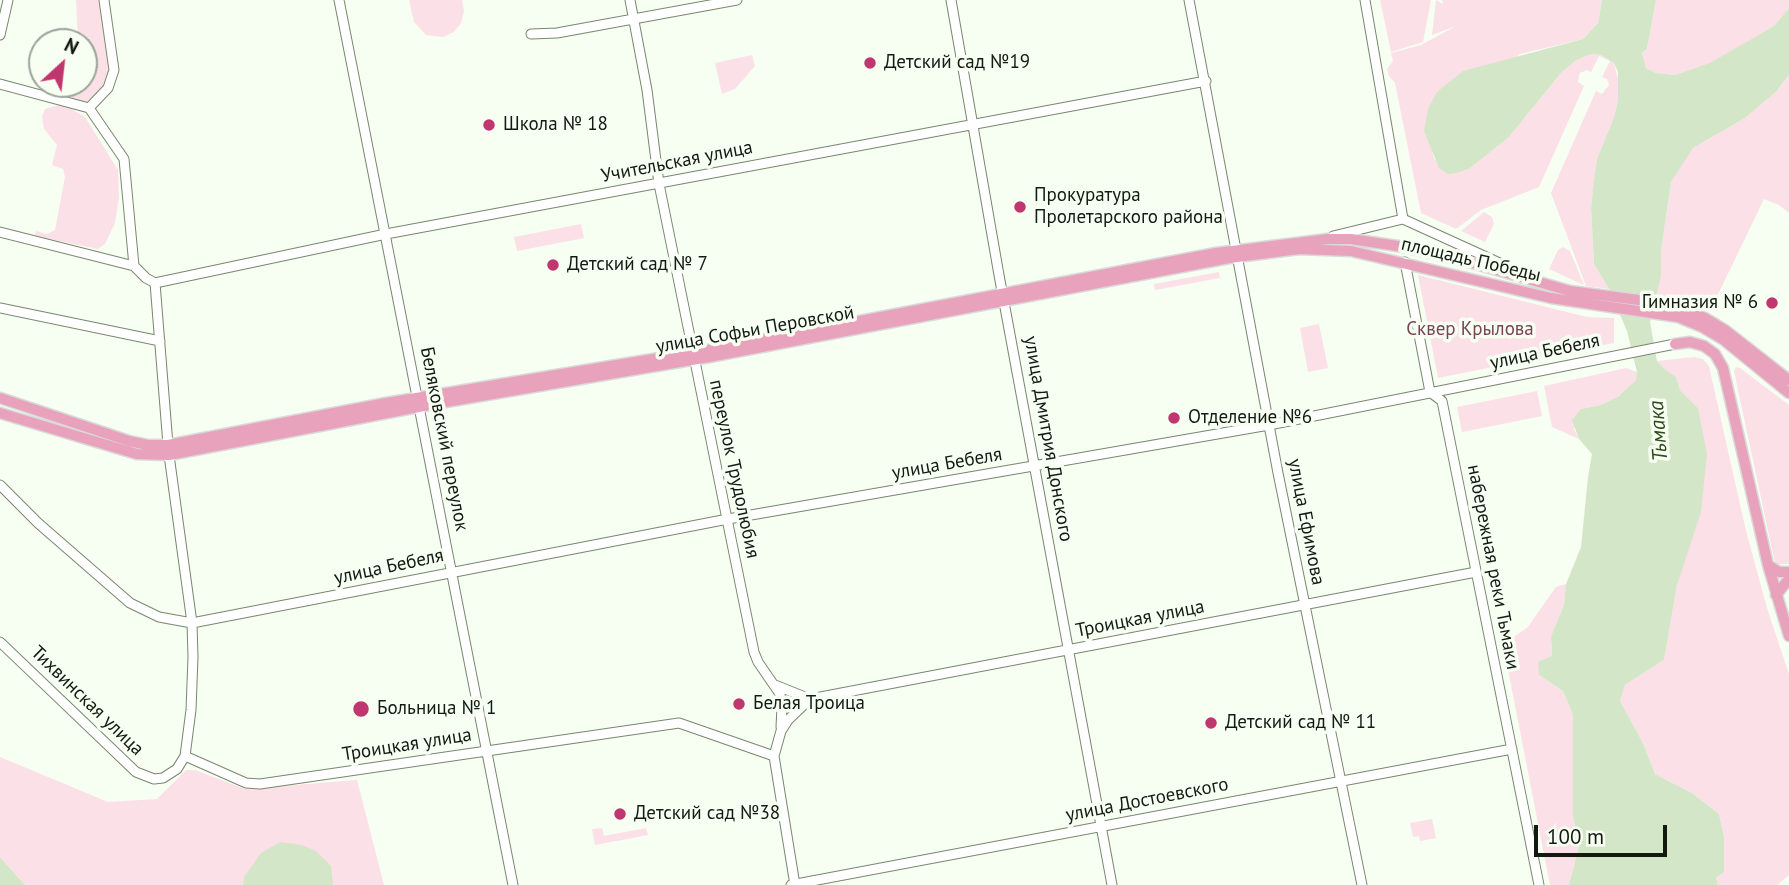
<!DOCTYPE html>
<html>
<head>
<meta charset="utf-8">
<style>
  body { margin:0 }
  #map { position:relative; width:1789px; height:885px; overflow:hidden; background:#f7fef2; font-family:"PT Sans",sans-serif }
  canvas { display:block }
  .north { position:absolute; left:28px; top:28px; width:70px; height:70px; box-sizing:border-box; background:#f7fef2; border:2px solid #9ca398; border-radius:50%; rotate:27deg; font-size:19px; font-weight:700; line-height:28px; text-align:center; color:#141a10 }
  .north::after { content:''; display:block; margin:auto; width:24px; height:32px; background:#c0366e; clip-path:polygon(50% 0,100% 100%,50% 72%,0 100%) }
  .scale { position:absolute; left:1534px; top:825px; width:133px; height:32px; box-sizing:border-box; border:4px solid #141a10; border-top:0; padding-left:9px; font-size:21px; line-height:24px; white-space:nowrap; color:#141a10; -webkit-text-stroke:5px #f7fef2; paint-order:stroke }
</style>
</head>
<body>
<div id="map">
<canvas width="1789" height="885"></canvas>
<div class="north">N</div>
<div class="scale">100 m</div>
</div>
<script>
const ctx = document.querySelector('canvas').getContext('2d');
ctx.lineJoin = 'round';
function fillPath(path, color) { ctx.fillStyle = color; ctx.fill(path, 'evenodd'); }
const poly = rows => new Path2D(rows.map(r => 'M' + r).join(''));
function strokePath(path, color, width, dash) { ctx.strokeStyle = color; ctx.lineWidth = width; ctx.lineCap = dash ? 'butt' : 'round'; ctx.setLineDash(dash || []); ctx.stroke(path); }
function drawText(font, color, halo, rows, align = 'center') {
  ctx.font = font + ' "PT Sans",sans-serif'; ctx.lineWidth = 7; ctx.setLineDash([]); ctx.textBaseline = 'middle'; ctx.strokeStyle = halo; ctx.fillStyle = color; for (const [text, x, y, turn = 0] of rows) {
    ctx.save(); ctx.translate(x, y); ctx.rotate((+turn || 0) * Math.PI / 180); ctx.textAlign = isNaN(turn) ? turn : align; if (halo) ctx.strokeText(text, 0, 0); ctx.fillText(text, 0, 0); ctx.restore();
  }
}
fillPath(poly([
  [76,0,100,0,103,9,110,56,108,77,101,92,83,104,74,101,71,95,76,92,76,84,84,84,84,42,78,42],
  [409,0,462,0,464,11,461,23,454,32,443,37,426,35,414,22],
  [1380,0,1431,0,1423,42,1391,52],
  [1436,0,1443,4,1442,0,1602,0,1598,23,1583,39,1520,54,1424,131,1431,145,1434,159,1457,173,1469,169,1509,137,1561,73,1575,61,1591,54,1601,55,1614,63,1619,83,1618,100,1614,117,1597,159,1591,208,1594,264,1609,289,1586,286,1551,193,1596,91,1602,94,1609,85,1607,79,1602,77,1610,61,1599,56,1591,72,1587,70,1580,73,1579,76,1578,82,1584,86,1539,187,1481,210,1456,229,1421,213,1395,83,1389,76,1387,69,1393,61,1391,53,1421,45,1456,26,1432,35],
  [1656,0,1789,0,1789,8,1774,26,1710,64,1675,75,1656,73,1646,68,1642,53,1647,49],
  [752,55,755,66,735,89,722,94,715,63],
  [1789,74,1789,213,1779,205,1764,199,1711,309,1693,303,1655,297,1661,276,1661,251,1671,182,1679,167,1693,148,1745,118,1777,91],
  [63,104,85,117,118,170,119,197,115,223,105,244,98,249,35,236,36,231,47,234,55,230,65,177,63,169,52,165,57,145,44,129,42,117,45,109],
  [1484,212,1492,217,1494,224,1485,242,1461,231],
  [581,224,584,238,517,251,514,237],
  [1563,247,1570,251,1584,285,1549,269,1558,250],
  [1219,272,1220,278,1155,290,1154,284],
  [1418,275,1587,317,1614,318,1614,343,1438,378],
  [1319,324,1328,368,1308,372,1300,328],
  [1694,357,1703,359,1709,366,1746,531,1767,608,1789,674,1789,875,1777,885,1718,885,1716,878,1724,872,1724,837,1719,814,1692,793,1655,774,1643,743,1620,701,1625,685,1664,660,1677,585,1698,408,1680,390,1676,377,1666,370,1657,361],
  [1736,367,1740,368,1789,405,1789,564,1777,564,1774,559,1734,371],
  [1626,368,1637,372,1636,380,1628,388,1619,396,1601,405,1581,409,1574,429,1579,439,1552,427,1544,386],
  [1537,391,1542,416,1462,432,1457,407],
  [1566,584,1564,605,1551,636,1552,657,1539,675,1563,691,1573,715,1573,817,1579,846,1569,885,1550,885,1503,644,1527,628,1556,587],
  [0,757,108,802,157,799,186,770,195,770,245,789,357,780,384,885,25,885,0,857],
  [1432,819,1436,838,1420,841,1419,836,1413,837,1410,823],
  [602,828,604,836,646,828,648,835,595,845,592,829]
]), '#fbe0e7');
fillPath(poly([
  [1602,0,1656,0,1647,49,1642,53,1646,68,1656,73,1675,75,1710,63,1774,26,1789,8,1789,74,1777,91,1745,118,1693,148,1671,182,1661,251,1661,276,1650,322,1657,361,1666,370,1676,377,1680,390,1698,408,1707,454,1701,512,1677,585,1664,660,1625,685,1620,701,1643,743,1655,774,1692,793,1719,814,1724,837,1724,872,1716,878,1718,885,1569,885,1579,846,1573,817,1573,715,1563,691,1539,675,1538,662,1552,656,1551,636,1564,605,1566,584,1581,547,1588,477,1592,454,1579,439,1572,420,1581,409,1601,405,1619,396,1636,380,1637,372,1627,331,1609,289,1594,264,1591,208,1594,180,1597,159,1614,117,1618,100,1618,72,1614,63,1601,55,1591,54,1575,61,1561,73,1509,137,1469,169,1457,173,1448,174,1439,168,1424,131,1428,109,1437,92,1463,71,1583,39,1598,23],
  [280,842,302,845,316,851,331,866,333,885,243,885,244,877,261,853],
  [0,857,25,885,0,885]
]), '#d4e6c8');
const minor = poly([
  [104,0,114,70,108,88,89,108,124,159,134,266],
  [339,0,513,885],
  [630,0,647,90,659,184,754,652,758,662,780,694,782,707,781,727],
  [951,0,999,275,1112,885],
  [1189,0,1278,473,1362,885],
  [1365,0,1403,219],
  [531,34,557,33,737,0],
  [0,35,8,0],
  [0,84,89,108],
  [1403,219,1526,275],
  [0,232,134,266,146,278,155,283],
  [1333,236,1403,219],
  [1405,262,1430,392,1442,401,1539,885],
  [155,283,386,234,1206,81],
  [155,283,168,445],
  [0,308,160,341],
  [0,485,38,523,130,603,159,617,192,623,728,519,1269,425,1675,344],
  [0,642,136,772,154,779,163,778,177,769,185,756,191,710,193,657,192,623,169,455],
  [775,685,810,699],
  [185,756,246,783,260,784,679,723,774,756],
  [791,885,1512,749],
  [795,885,774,756,781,731,788,720,810,699,1476,572]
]);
const major = poly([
  [1675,344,1690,342,1704,346,1715,354,1723,368,1768,565,1789,636],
  [0,398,129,441,148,445,168,445,386,403,708,350,1216,253,1328,239,1351,239,1404,247,1476,264,1570,291,1654,302,1680,308,1705,318,1725,330,1789,380],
  [0,413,137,454,169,455,434,404,709,357,1229,258,1299,249,1351,251,1551,298,1678,317,1702,327,1724,340,1789,393],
  [1768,565,1779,572,1789,572],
  [1776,595,1789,579]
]);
strokePath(minor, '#78886d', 11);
strokePath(major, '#d9dad9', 13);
strokePath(minor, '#fff', 9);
strokePath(major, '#e9a2bb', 10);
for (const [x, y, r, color] of [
  [870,63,7,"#c0366e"],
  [489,125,7,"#c0366e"],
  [1020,207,7,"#c0366e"],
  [553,265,7,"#c0366e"],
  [1772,303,7,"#c0366e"],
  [1174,418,7,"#c0366e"],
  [739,704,7,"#c0366e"],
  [361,709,9,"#c0366e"],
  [1211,723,7,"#c0366e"],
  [620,814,7,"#c0366e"]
]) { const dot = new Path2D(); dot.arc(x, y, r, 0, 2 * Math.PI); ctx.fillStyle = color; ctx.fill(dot); strokePath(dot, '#f7fef2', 2.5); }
drawText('19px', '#141a10', '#f7fef2', [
  ["Детский сад №19",884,63],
  ["Школа № 18",503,125],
  ["Прокуратура",1034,196],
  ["Пролетарского района",1034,218],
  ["Детский сад № 7",567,265],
  ["Гимназия № 6",1758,303,"right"],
  ["Отделение №6",1188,418],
  ["Белая Троица",753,704],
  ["Больница № 1",377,709],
  ["Детский сад № 11",1225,723],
  ["Детский сад №38",634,814]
], 'left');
drawText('19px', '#141a10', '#f7fef2', [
  ["Учительская улица",677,162,-11],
  ["площадь Победы",1471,260,13],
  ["улица Софьи Перовской",755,330,-10],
  ["улица Бебеля",1545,352,-12],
  ["Беляковский переулок",444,439,79],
  ["улица Дмитрия Донского",1048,439,80],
  ["улица Бебеля",947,464,-10],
  ["переулок Трудолюбия",734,469,78],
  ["улица Ефимова",1306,522,79],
  ["улица Бебеля",389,567,-12],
  ["набережная реки Тьмаки",1493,567,79],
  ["Троицкая улица",1140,619,-11],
  ["Тихвинская улица",87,701,44],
  ["Троицкая улица",407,745,-9],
  ["улица Достоевского",1147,800,-11]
]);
drawText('19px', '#784455', '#f7fef2', [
  ["Сквер Крылова",1470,330]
]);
drawText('italic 21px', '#31491d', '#f7fef2', [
  ["Тьмака",1659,431,-94]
]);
</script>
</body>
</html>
